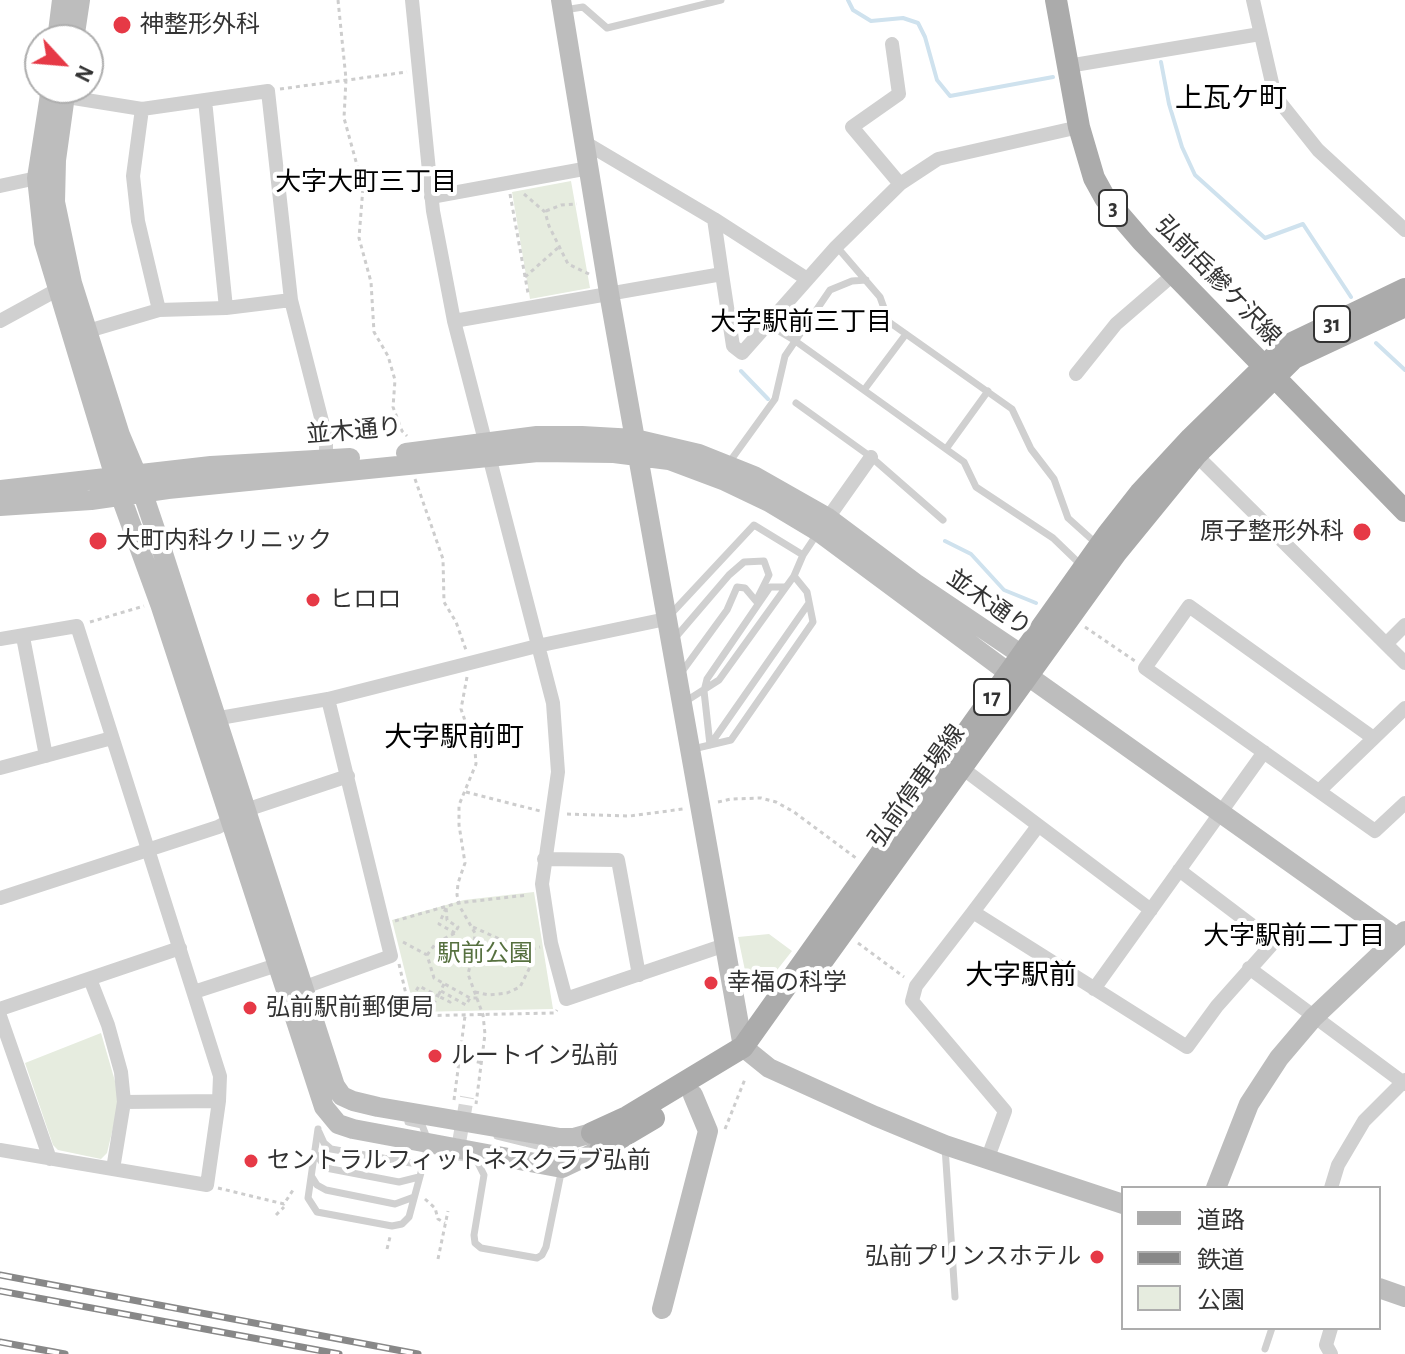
<!DOCTYPE html>
<html>
<head>
<meta charset="utf-8">
<style>
  body { margin:0 }
  #map { position:relative; width:1405px; height:1354px; overflow:hidden; background:#fff; font-family:"Alegreya Sans","Noto Sans JP",sans-serif }
  canvas { display:block }
  .legend { position:absolute; left:1121px; top:1186px; width:260px; height:144px; box-sizing:border-box; background:#fff; border:2px solid #adadad; margin:0; padding:10px 14px; list-style:none; font-size:24px; color:#333 }
  .legend li { display:flex; align-items:center; gap:16px; height:40px }
  .legend b { width:40px; border:2px solid #adadad }
  .north { position:absolute; left:24px; top:24px; width:80px; height:80px; box-sizing:border-box; background:#fff; border:2px solid #adadad; border-radius:50%; rotate:116deg; font-size:22px; font-weight:700; line-height:32px; text-align:center; color:#333 }
  .north::after { content:''; display:block; margin:auto; width:28px; height:36px; background:#e63946; clip-path:polygon(50% 0,100% 100%,50% 72%,0 100%) }
</style>
</head>
<body>
<div id="map">
<canvas width="1405" height="1354"></canvas>
<ul class="legend">
<li><b style="height:10px;background:#ababab"></b>道路</li>
<li><b style="height:10px;background:#888"></b>鉄道</li>
<li><b style="height:22px;background:#e6ecdf"></b>公園</li>
</ul>
<div class="north">N</div>
</div>
<script>
const ctx = document.querySelector('canvas').getContext('2d');
ctx.lineJoin = 'round';
function fillPath(path, color) { ctx.fillStyle = color; ctx.fill(path, 'evenodd'); }
const poly = rows => new Path2D(rows.map(r => 'M' + r).join(''));
function strokePath(path, color, width, dash) { ctx.strokeStyle = color; ctx.lineWidth = width; ctx.lineCap = dash ? 'butt' : 'round'; ctx.setLineDash(dash || []); ctx.stroke(path); }
function drawText(font, color, halo, rows, align = 'center') {
  ctx.font = font + ' "Alegreya Sans","Noto Sans JP",sans-serif'; ctx.lineWidth = 8; ctx.setLineDash([]); ctx.textBaseline = 'middle'; ctx.strokeStyle = halo; ctx.fillStyle = color; for (const [text, x, y, turn = 0] of rows) {
    ctx.save(); ctx.translate(x, y); ctx.rotate((+turn || 0) * Math.PI / 180); ctx.textAlign = isNaN(turn) ? turn : align; if (halo) ctx.strokeText(text, 0, 0); ctx.fillText(text, 0, 0); ctx.restore();
  }
}
fillPath(poly([
  [571,181,590,288,530,299,512,192],
  [534,892,553,1009,415,1012,392,920,464,900],
  [769,934,792,951,766,984,747,980,738,937],
  [101,1033,117,1088,118,1107,107,1153,101,1159,58,1150,53,1145,25,1063]
]), '#e6ecdf');
strokePath(poly([
  [848,0,853,10,871,21,903,18,918,23,925,37,937,80,950,96,1053,77],
  [1161,62,1169,104,1182,147,1195,175,1265,238,1303,224,1351,297],
  [1376,343,1405,370],
  [741,371,768,399],
  [945,541,971,554,1004,590,1036,603]
]), '#cfe2ee', 4);
strokePath(poly([
  [456,1160,467,1097]
]), '#d6d6d6', 14, [14, 7]);
strokePath(poly([
  [338,0,346,79,344,118,363,187,359,238,371,282,374,332,388,356,395,380,393,407,402,431,407,436],
  [280,89,407,72],
  [510,194,528,293],
  [524,194,545,212,549,226,568,264,589,274],
  [546,211,561,205,577,204],
  [525,277,560,246],
  [415,479,443,559,444,602,456,622,466,650],
  [90,622,144,606],
  [1085,627,1135,661],
  [467,677,461,709,475,750,476,764,459,805,459,825,465,863,458,883,457,895,460,907,475,933,474,950,468,974,483,1015,485,1034,476,1104],
  [466,792,540,811],
  [718,802,731,799,761,798,776,802,794,812,856,858],
  [567,814,630,816,683,809],
  [446,908,439,924,455,933],
  [395,921,458,903,528,895],
  [473,927,526,951,540,947],
  [403,942,427,955,434,978,470,998,478,998],
  [858,943,904,977],
  [427,955,436,943,455,933,458,927,447,920,446,906],
  [399,964,411,1016,555,1013,557,1010],
  [444,984,438,996,450,1002,453,998],
  [441,991,466,1005,470,998],
  [475,992,489,995,507,993,520,987,530,967,526,951],
  [408,1004,419,986,438,996,428,1015],
  [461,1059,483,1063],
  [454,1100,465,1016],
  [725,1129,745,1079],
  [218,1188,284,1204,293,1190],
  [425,1199,435,1208,438,1219,445,1223],
  [276,1215,284,1207],
  [387,1249,390,1237],
  [438,1259,448,1211]
]), '#cdcdcd', 3, [4, 4]);
strokePath(poly([
  [564,10,583,7,607,28,721,0],
  [837,247,880,297,889,322,1012,409,1031,449,1054,479,1068,518,1098,545],
  [769,325,794,340,964,462,976,487,1053,538,1082,566],
  [864,390,906,334],
  [796,403,871,457,943,520],
  [946,449,988,391],
  [728,464,775,399,785,356,830,290,852,281,866,280],
  [669,616,754,525,803,555],
  [675,638,729,575,744,562,764,561,769,575,756,601,745,588,737,587,727,610,681,673],
  [683,703,719,680,794,576,803,555,817,534],
  [710,745,704,691,707,679,770,587,784,587],
  [710,745,809,603],
  [693,749,731,740,813,622,807,592,794,576],
  [318,1129,308,1198,317,1212,392,1226,402,1224,409,1217,429,1143,422,1125,408,1122],
  [319,1132,324,1143,331,1149,411,1163,425,1158],
  [945,1147,955,1297],
  [315,1153,326,1168,399,1182,419,1177],
  [475,1157,484,1175,474,1235,475,1243,481,1248,537,1258,542,1255,546,1247,562,1168,550,1149,497,1136],
  [312,1177,317,1185,326,1190,395,1204,414,1197],
  [1265,1349,1272,1328]
]), '#d0d0d0', 7);
strokePath(poly([
  [412,0,433,211,454,321],
  [1253,0,1275,96,1318,150,1405,230],
  [892,44,899,94,852,127,900,184],
  [1068,66,1260,34],
  [55,95,142,109,268,91,291,300,326,437,326,465],
  [205,100,226,308],
  [142,109,133,176,138,221,159,310],
  [584,142,714,219,807,279],
  [0,186,37,178],
  [431,197,589,168],
  [714,219,722,274],
  [0,321,64,286],
  [88,331,159,310,226,308,291,300],
  [1076,374,1116,324,1174,274],
  [1196,455,1405,663],
  [823,525,871,457],
  [23,637,46,756],
  [0,639,77,626,220,1076,219,1101,207,1185,0,1150],
  [1386,644,1405,625],
  [214,719,328,699,537,646,666,619],
  [1372,737,1189,606,1145,668,1375,831,1405,803],
  [0,768,112,738],
  [962,768,1151,910],
  [1319,791,1405,708],
  [1038,826,973,912,1187,1047,1217,1006,1274,942,1179,870],
  [544,859,618,860,639,975],
  [0,898,218,827,255,807,348,776],
  [973,912,916,986,912,1001,1005,1111,987,1160],
  [725,945,566,999,551,943,542,884,558,772,553,703,454,321,722,274,733,346,742,353,836,247,900,184,938,159,1079,127],
  [1249,968,1405,1084],
  [90,979,108,1025,121,1072,124,1102,113,1169],
  [302,988,391,956,328,699],
  [1094,989,1264,752],
  [194,992,277,965],
  [0,1009,180,948],
  [0,1016,50,1159],
  [124,1102,219,1101],
  [1331,1188,1338,1165,1364,1121,1405,1080],
  [1331,1354,1326,1345,1331,1328]
]), '#d0d0d0', 14);
strokePath(poly([
  [561,0,609,293,743,1047,769,1068,875,1116,945,1145,1123,1204],
  [57,40,62,0],
  [74,40,80,0],
  [51,88,37,178,44,242,121,497,160,604,324,1107,338,1124,353,1129,562,1168,600,1150],
  [66,88,56,160,55,202,72,283,120,435,136,473,160,544,335,1086,342,1096,353,1101,378,1107,560,1138,574,1138,592,1133],
  [406,453,537,436,582,436,635,439,699,454,754,476,828,518,915,583,1022,655,1026,669],
  [0,490,211,466,350,458],
  [0,506,91,500,168,489,538,452,614,453,669,460,725,481,769,502,819,532,1009,673,1028,676,1397,938],
  [1216,1188,1249,1104,1279,1058,1313,1018,1405,931],
  [1379,1288,1405,1297],
  [662,1309,708,1131,693,1095]
]), '#bdbdbd', 20);
strokePath(poly([
  [1056,0,1079,127,1094,178,1105,198,1142,241,1405,511],
  [815,971,1116,553,1196,455,1294,358,1405,306],
  [592,1133,627,1117,743,1047,1107,535,1140,493,1191,438,1284,347,1405,289],
  [600,1150,654,1118]
]), '#ababab', 22);
const rail = poly([
  [0,1275,418,1354],
  [0,1291,339,1354],
  [0,1342,65,1354]
]);
strokePath(rail, '#888', 7);
strokePath(rail, '#fff', 4, [12]);
for (const [x, y, r, color] of [
  [122,25,10,"#e63946"],
  [1362,532,10,"#e63946"],
  [98,541,10,"#e63946"],
  [313,600,8,"#e63946"],
  [711,983,8,"#e63946"],
  [250,1008,8,"#e63946"],
  [435,1056,8,"#e63946"],
  [251,1161,8,"#e63946"],
  [1097,1257,8,"#e63946"]
]) { const dot = new Path2D(); dot.arc(x, y, r, 0, 2 * Math.PI); ctx.fillStyle = color; ctx.fill(dot); strokePath(dot, '#fff', 3); }
for (const [x, y, w] of [
  [1113,208,28],
  [1332,324,36],
  [992,697,36]
]) { const box = new Path2D(); box.roundRect(x - w / 2, y - 18, w, 36, 6); ctx.fillStyle = '#fff'; ctx.fill(box); strokePath(box, '#333', 2); }
drawText('bold 22px', '#333', null, [
  ["3",1113,208],
  ["31",1332,324],
  ["17",992,697]
]);
drawText('24px', '#333', '#fff', [
  ["神整形外科",140,25],
  ["原子整形外科",1344,532,"right"],
  ["大町内科クリニック",116,541],
  ["ヒロロ",329,600],
  ["幸福の科学",727,983],
  ["弘前駅前郵便局",266,1008],
  ["ルートイン弘前",451,1056],
  ["セントラルフィットネスクラブ弘前",267,1161],
  ["弘前プリンスホテル",1081,1257,"right"]
], 'left');
drawText('24px', '#333', '#fff', [
  ["弘前岳鰺ケ沢線",1218,281,46],
  ["並木通り",354,431,-5],
  ["並木通り",989,603,35],
  ["弘前停車場線",917,786,-54]
]);
drawText('24px', '#56703f', '#fff', [
  ["駅前公園",485,954]
]);
drawText('26px', '#000', '#fff', [
  ["大字大町三丁目",366,182],
  ["大字駅前三丁目",801,322],
  ["大字駅前二丁目",1294,936]
]);
drawText('28px', '#000', '#fff', [
  ["上瓦ケ町",1231,99],
  ["大字駅前町",454,738],
  ["大字駅前",1021,976]
]);
</script>
</body>
</html>
